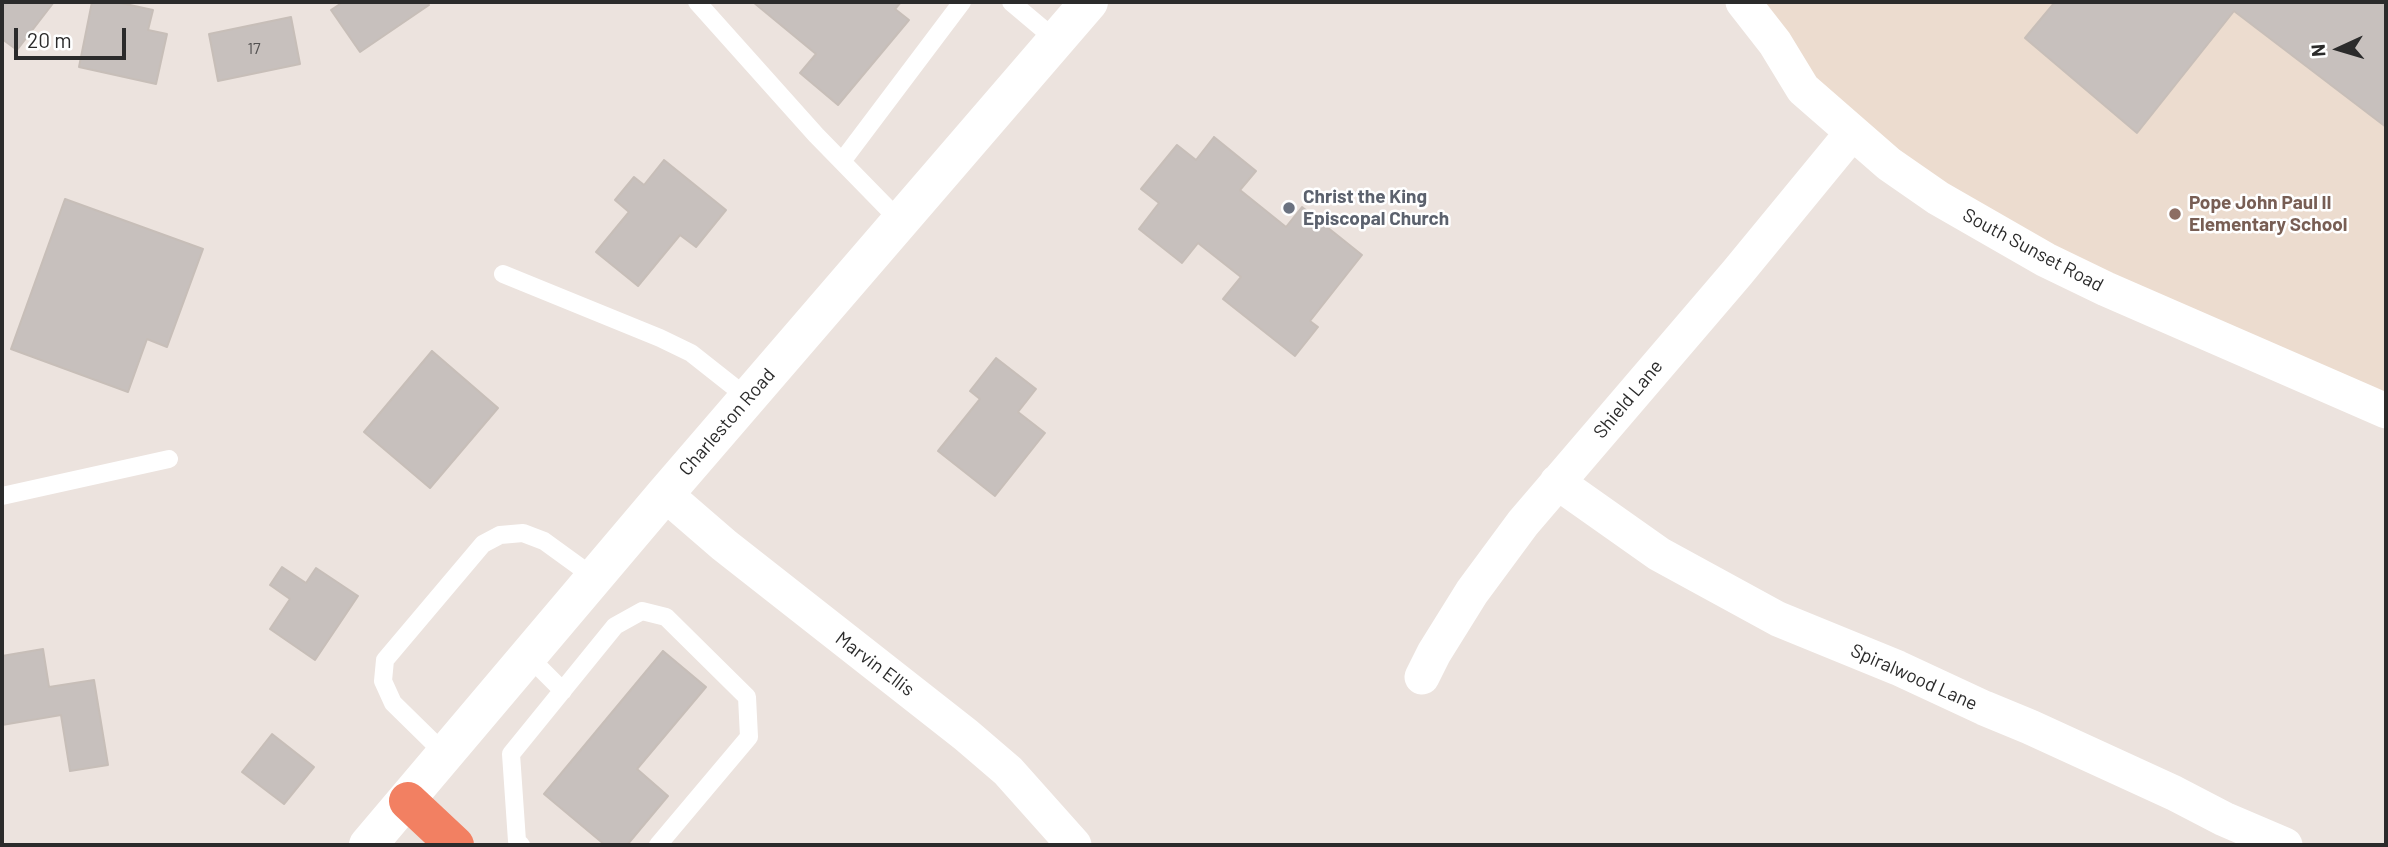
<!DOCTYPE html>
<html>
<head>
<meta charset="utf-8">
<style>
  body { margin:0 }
  #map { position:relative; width:2388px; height:847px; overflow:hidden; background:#ece3de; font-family:Barlow,sans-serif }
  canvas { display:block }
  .frame { position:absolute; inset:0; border:4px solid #2b2b2b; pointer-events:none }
  .north { position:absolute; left:2304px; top:14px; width:70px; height:70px; -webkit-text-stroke:5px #fff; paint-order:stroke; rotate:266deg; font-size:19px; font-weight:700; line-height:28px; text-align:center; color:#2b2b2b }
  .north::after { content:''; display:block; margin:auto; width:24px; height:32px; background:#2b2b2b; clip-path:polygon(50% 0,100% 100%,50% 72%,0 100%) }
  .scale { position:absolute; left:14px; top:28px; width:112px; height:32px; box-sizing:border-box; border:4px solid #2b2b2b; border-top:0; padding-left:9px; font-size:21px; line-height:24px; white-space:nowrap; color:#2b2b2b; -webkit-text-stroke:5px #fff; paint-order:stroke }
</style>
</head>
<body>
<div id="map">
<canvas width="2388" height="847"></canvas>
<div class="frame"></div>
<div class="north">N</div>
<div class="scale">20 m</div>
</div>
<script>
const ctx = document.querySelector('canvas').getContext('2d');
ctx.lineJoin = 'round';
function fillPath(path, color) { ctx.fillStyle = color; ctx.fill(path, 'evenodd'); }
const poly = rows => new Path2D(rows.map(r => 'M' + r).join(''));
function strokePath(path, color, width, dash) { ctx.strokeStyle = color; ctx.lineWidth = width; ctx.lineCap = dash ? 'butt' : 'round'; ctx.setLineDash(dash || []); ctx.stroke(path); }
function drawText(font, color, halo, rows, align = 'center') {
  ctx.font = font + ' Barlow,sans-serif'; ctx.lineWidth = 5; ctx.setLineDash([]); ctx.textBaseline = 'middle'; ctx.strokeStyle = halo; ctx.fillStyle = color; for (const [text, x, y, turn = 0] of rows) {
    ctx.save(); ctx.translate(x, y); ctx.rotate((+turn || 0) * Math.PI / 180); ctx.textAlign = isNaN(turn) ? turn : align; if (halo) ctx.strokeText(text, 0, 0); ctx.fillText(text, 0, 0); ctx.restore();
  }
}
fillPath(poly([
  [1742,2,2386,2,2386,412,1889,164]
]), '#ecdccf');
const building = poly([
  [2,2,54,2,17,50,2,39,2,2],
  [92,2,116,2,153,10,148,30,167,34,156,84,79,67,92,2],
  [343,2,427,2,429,5,360,52,331,10,343,2],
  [753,2,901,2,895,9,909,20,838,105,800,73,816,54,753,2],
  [2055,2,2386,2,2386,127,2234,11,2137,133,2025,38,2055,2],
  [291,17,300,64,218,81,209,34,291,17],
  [1214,137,1256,171,1240,190,1286,227,1302,207,1362,255,1310,321,1318,327,1295,356,1223,299,1241,277,1198,243,1182,263,1139,229,1159,203,1141,189,1177,145,1196,160,1214,137],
  [664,160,726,210,696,247,680,235,638,286,596,252,629,212,615,200,634,177,644,185,664,160],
  [65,199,203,249,167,347,147,339,128,392,11,349,65,199],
  [432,351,498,408,430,488,364,432,432,351],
  [996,358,1036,389,1018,412,1045,433,995,496,938,451,980,399,970,391,996,358],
  [282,567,306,583,316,568,358,596,315,660,270,629,290,599,270,585,282,567],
  [43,649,49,687,94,680,108,765,70,771,61,715,2,725,2,656,43,649],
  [663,651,706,687,637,769,668,796,627,845,605,845,544,794,663,651],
  [272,734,314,767,284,804,242,772,272,734]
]);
fillPath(building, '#c7c0bd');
strokePath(building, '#c7beb8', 2);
strokePath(poly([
  [697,2,816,135,900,221],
  [1011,2,1056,40],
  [843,160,962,2],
  [503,274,660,338,691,353,748,398],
  [2,496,169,459],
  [529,657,563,691],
  [446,755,393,703,383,681,385,660,483,544,500,535,523,533,544,541,595,578],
  [521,845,517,841,511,754,615,626,642,611,666,617,747,697,749,737,658,845]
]), '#fff', 18);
strokePath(poly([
  [1743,2,1775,43,1803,89,1889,164,1938,198,2046,260,2106,289,2386,411],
  [1557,482,1659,554,1778,619,1898,668,1984,708,2030,727,2174,793,2224,819,2285,845],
  [665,494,724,545,966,735,1008,771,1074,845],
  [1422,677,1434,653,1472,592,1523,523,1737,273,1852,133]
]), '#fff', 35);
strokePath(poly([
  [368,845,665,494,1089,2]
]), '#fff', 38);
strokePath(poly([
  [408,801,455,845]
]), '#f28062', 38);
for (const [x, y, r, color] of [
  [1289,208,7,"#6b7280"],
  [2175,214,7,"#8d6e63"]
]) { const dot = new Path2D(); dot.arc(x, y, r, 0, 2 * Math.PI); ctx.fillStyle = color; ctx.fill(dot); strokePath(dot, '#fff', 2.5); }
drawText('16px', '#525050', null, [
  ["17",254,49]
]);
drawText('bold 19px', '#5b616d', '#fff', [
  ["Christ the King",1303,197],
  ["Episcopal Church",1303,219]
], 'left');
drawText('bold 19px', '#785e54', '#fff', [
  ["Pope John Paul II",2189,203],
  ["Elementary School",2189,225]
], 'left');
drawText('19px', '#2b2b2b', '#fff', [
  ["South Sunset Road",2033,250,28],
  ["Shield Lane",1628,399,-50],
  ["Charleston Road",727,422,-49],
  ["Marvin Ellis",875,664,37],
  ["Spiralwood Lane",1914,677,24]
]);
</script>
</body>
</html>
